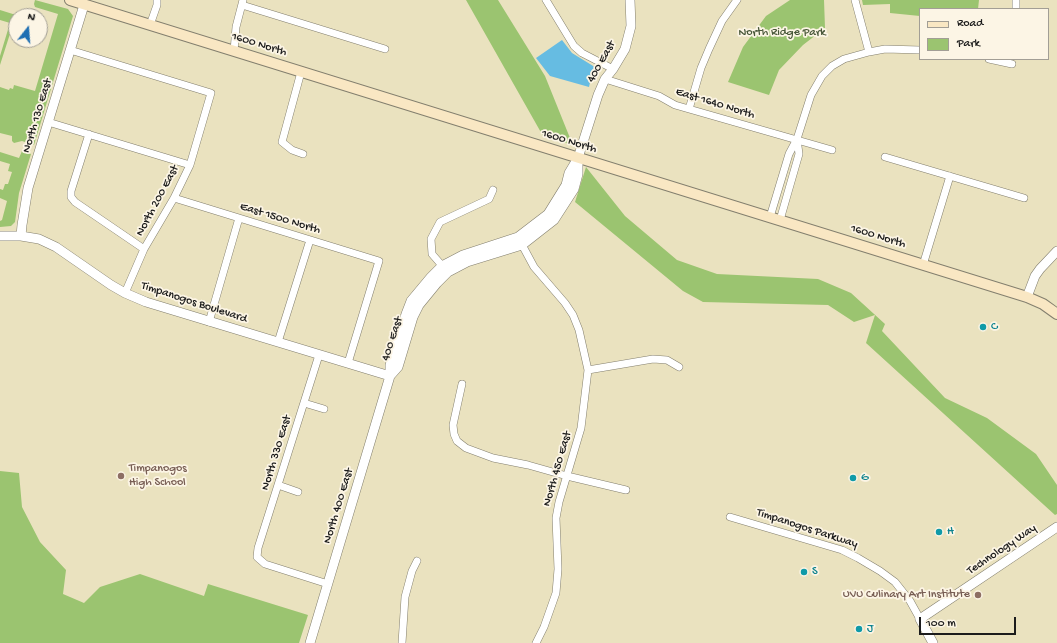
<!DOCTYPE html>
<html>
<head>
<meta charset="utf-8">
<style>
  body { margin:0 }
  #map { position:relative; width:1057px; height:643px; overflow:hidden; background:#eae2bf; font-family:"Gochi Hand",sans-serif }
  canvas { display:block }
  .legend { position:absolute; left:919px; top:8px; width:130px; height:52px; box-sizing:border-box; background:#fcf5e5; border:1px solid #a29e95; margin:0; padding:5px 7px; list-style:none; font-size:12px; color:#1c1c1c }
  .legend li { display:flex; align-items:center; gap:8px; height:20px }
  .legend b { width:20px; border:1px solid #a29e95 }
  .north { position:absolute; left:8px; top:8px; width:40px; height:40px; box-sizing:border-box; background:#fcf5e5; border:1px solid #a29e95; border-radius:50%; rotate:17deg; font-size:11px; font-weight:700; line-height:16px; text-align:center; color:#1c1c1c }
  .north::after { content:''; display:block; margin:auto; width:14px; height:18px; background:#1f6fb2; clip-path:polygon(50% 0,100% 100%,50% 72%,0 100%) }
  .scale { position:absolute; left:919px; top:617px; width:97px; height:18px; box-sizing:border-box; border:2px solid #1c1c1c; border-top:0; padding-left:5px; font-size:12px; line-height:14px; white-space:nowrap; color:#1c1c1c; -webkit-text-stroke:3px #fcf5e5; paint-order:stroke }
</style>
</head>
<body>
<div id="map">
<canvas width="1057" height="643"></canvas>
<ul class="legend">
<li><b style="height:5px;background:#f9e7c3"></b>Road</li>
<li><b style="height:11px;background:#9bc470"></b>Park</li>
</ul>
<div class="north">N</div>
<div class="scale">100 m</div>
</div>
<script>
const ctx = document.querySelector('canvas').getContext('2d');
ctx.lineJoin = 'round';
function fillPath(path, color) { ctx.fillStyle = color; ctx.fill(path, 'evenodd'); }
const poly = rows => new Path2D(rows.map(r => 'M' + r).join(''));
function strokePath(path, color, width, dash) { ctx.strokeStyle = color; ctx.lineWidth = width; ctx.lineCap = dash ? 'butt' : 'round'; ctx.setLineDash(dash || []); ctx.stroke(path); }
function drawText(font, color, halo, rows, align = 'center') {
  ctx.font = font + ' "Gochi Hand",sans-serif'; ctx.lineWidth = 3.5; ctx.setLineDash([]); ctx.textBaseline = 'middle'; ctx.strokeStyle = halo; ctx.fillStyle = color; for (const [text, x, y, turn = 0] of rows) {
    ctx.save(); ctx.translate(x, y); ctx.rotate((+turn || 0) * Math.PI / 180); ctx.textAlign = isNaN(turn) ? turn : align; if (halo) ctx.strokeText(text, 0, 0); ctx.fillText(text, 0, 0); ctx.restore();
  }
}
fillPath(poly([
  [35,0,68,9,73,16,34,145,22,141,14,143,12,141,12,136,0,133,0,87,9,90,10,88,13,89,14,85,35,91,58,14,35,7,34,4],
  [466,0,498,0,545,76,570,138,574,140,573,142,569,144,543,136],
  [790,0,824,0,825,28,803,45,779,70,769,95,728,82,743,47,766,16],
  [862,0,979,0,978,9,920,9,920,16,890,13,890,4,863,5],
  [0,10,16,15,0,65,0,56,10,23,0,20],
  [22,151,31,154,19,193,15,222,11,226,0,227,0,221,2,220,7,201,0,198,0,189,3,190,5,184,8,184,12,172,8,171,10,164,0,161,0,152,19,158],
  [586,167,625,216,677,260,717,274,818,279,851,293,885,324,882,331,945,398,987,418,1036,454,1057,485,1057,514,1055,515,866,343,875,315,854,322,828,305,703,302,683,291,575,202],
  [0,471,19,473,22,507,40,542,66,570,63,594,84,603,100,587,140,574,204,596,208,584,308,615,299,643,0,643]
]), '#9bc470');
fillPath(poly([
  [562,40,572,53,598,69,591,78,589,87,550,76,536,58]
]), '#66bce2');
const minor = poly([
  [546,0,574,46,582,53,613,69],
  [855,0,869,52],
  [1016,0,1016,9],
  [242,5,385,49],
  [150,25,157,5,157,0],
  [70,50,211,93,190,165,174,198,144,249,125,293],
  [234,51,236,27,243,0],
  [989,59,1012,64],
  [301,72,282,142,292,150,303,154],
  [605,79,659,96,675,105,832,150],
  [689,109,701,68,709,49,722,21,737,0],
  [48,122,190,165],
  [89,134,71,191,71,197,75,202,144,249],
  [885,157,1024,198],
  [174,198,379,261,348,363],
  [770,217,789,154,797,139,811,95,822,76,832,66,844,59,869,52,885,49,920,50],
  [780,220,799,154,797,139],
  [520,241,534,267,565,303,573,315,579,330,588,370,581,428,559,502,556,518,558,569,556,593,544,627,536,643],
  [923,265,950,176],
  [445,269,432,254,431,239,440,222,489,199,493,190],
  [209,322,239,218],
  [278,342,310,240],
  [319,355,258,548,257,557,265,564,328,584],
  [588,370,653,359,667,360,679,367],
  [462,384,453,425,454,434,457,441,466,448,493,458,528,465,567,476,626,490],
  [304,403,324,409],
  [278,485,298,492],
  [730,517,842,550,858,558,880,571,895,582,910,601,920,619],
  [402,643,405,597,412,571,417,561]
]);
const tertiary = poly([
  [0,236,21,236,39,239,56,247,111,285,125,293,146,302,390,376],
  [21,236,22,225,28,188,84,5],
  [1027,297,1035,276,1040,269,1057,251],
  [390,376,398,367,413,317,419,305,437,283,448,272,467,262,522,245,554,220,574,189,578,174,578,158],
  [310,643,390,376,390,365,406,314,411,301,431,277,442,266,463,255,518,237,548,214,566,185,569,173,578,158,598,95,605,79,613,69,625,49,631,26,630,0],
  [933,643,920,619,1057,527]
]);
const secondary = poly([
  [70,0,1027,297,1043,304,1057,314]
]);
strokePath(minor, '#837f6e', 8);
strokePath(tertiary, '#837f6e', 10);
strokePath(secondary, '#837f6e', 12);
strokePath(minor, '#fff', 7);
strokePath(tertiary, '#fff', 9);
strokePath(secondary, '#f9e7c3', 10);
for (const [x, y, r, color] of [
  [983,327,4,"#0f9aa8"],
  [121,476,4,"#8d6e63"],
  [853,478,4,"#0f9aa8"],
  [939,532,4,"#0f9aa8"],
  [804,572,4,"#0f9aa8"],
  [978,595,4,"#8d6e63"],
  [859,629,4,"#0f9aa8"]
]) { const dot = new Path2D(); dot.arc(x, y, r, 0, 2 * Math.PI); ctx.fillStyle = color; ctx.fill(dot); strokePath(dot, '#fcf5e5', 1.5); }
drawText('12px', '#485739', '#fcf5e5', [
  ["North Ridge Park",782,33]
]);
drawText('12px', '#1c1c1c', '#fcf5e5', [
  ["1600 North",259,45,17],
  ["400 East",602,62,-61],
  ["East 1640 North",715,104,17],
  ["North 130 East",38,116,-73],
  ["1600 North",569,142,17],
  ["North 200 East",158,201,-62],
  ["East 1500 North",280,219,17],
  ["1600 North",878,237,17],
  ["Timpanogos Boulevard",194,303,18],
  ["400 East",393,339,-72],
  ["North 330 East",277,453,-73],
  ["North 450 East",558,469,-74],
  ["North 400 East",339,506,-73],
  ["Timpanogos Parkway",807,529,18],
  ["Technology Way",1002,550,-34]
]);
drawText('12px', '#0d838f', '#fcf5e5', [
  ["C",991,327],
  ["G",861,478],
  ["H",947,532],
  ["S",812,572],
  ["J",867,629]
], 'left');
drawText('12px', '#785e54', '#fcf5e5', [
  ["Timpanogos",129,469],
  ["High School",129,483],
  ["UVU Culinary Art Institute",970,595,"right"]
], 'left');
</script>
</body>
</html>
